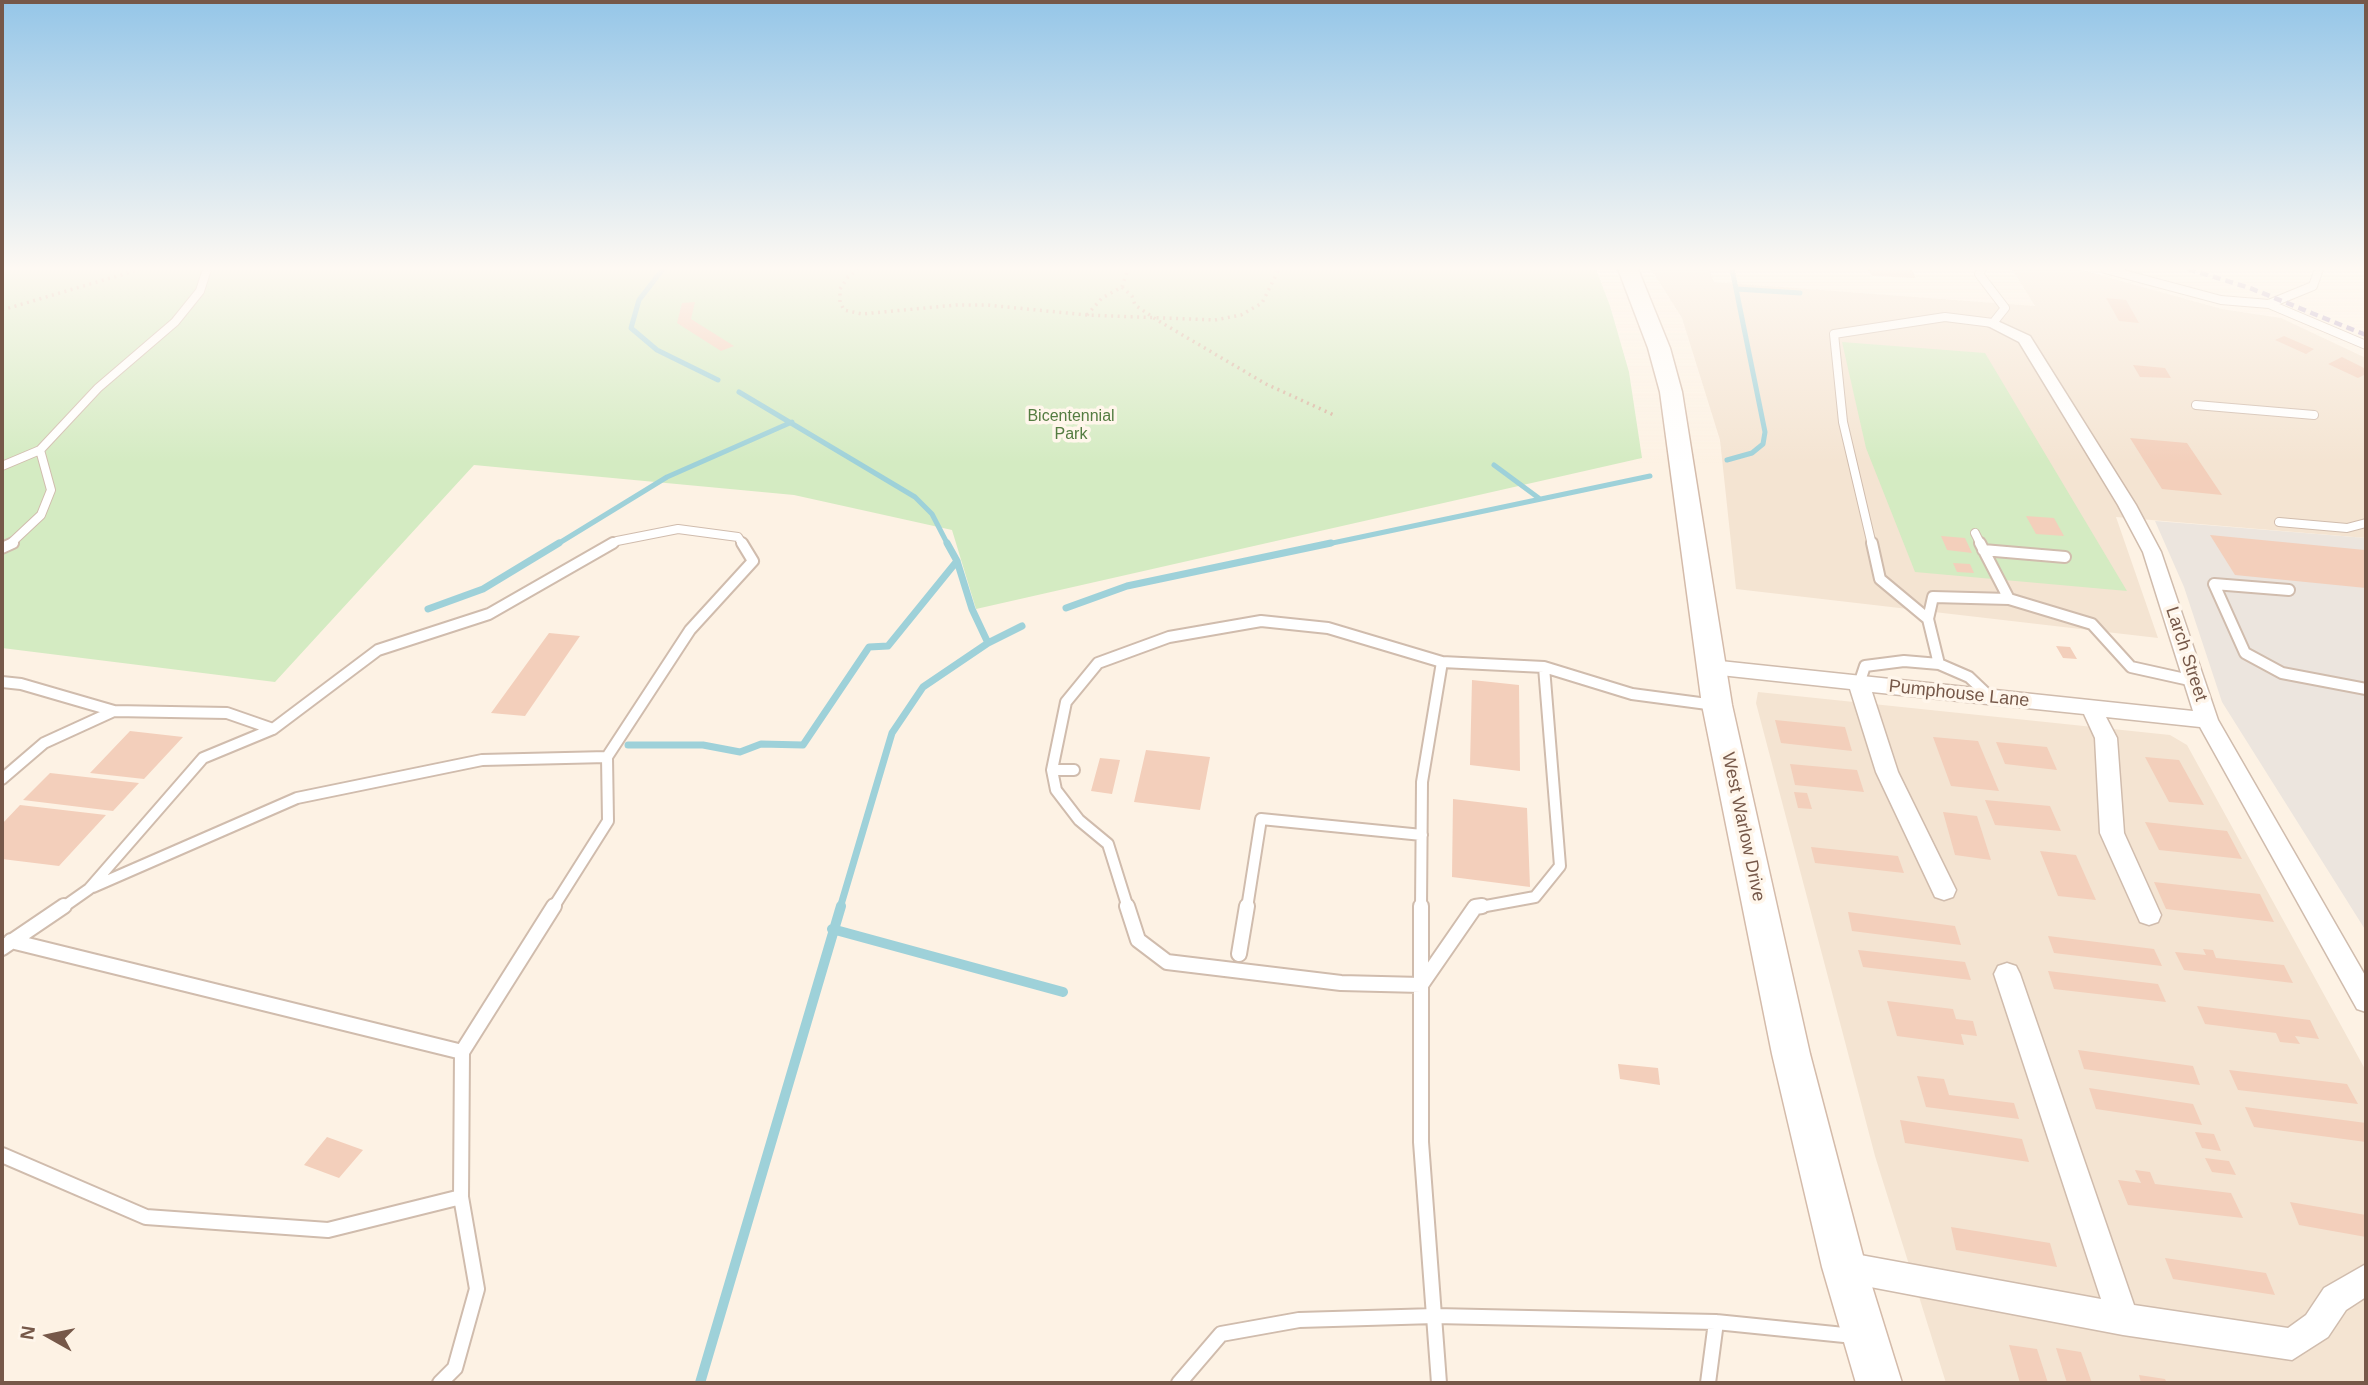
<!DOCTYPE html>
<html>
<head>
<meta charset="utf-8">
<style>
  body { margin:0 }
  #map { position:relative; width:2368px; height:1385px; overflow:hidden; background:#fdf2e4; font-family:Helvetica,sans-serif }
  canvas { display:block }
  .frame { position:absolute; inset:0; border:4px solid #765849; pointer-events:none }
  .north { position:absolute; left:14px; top:1301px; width:70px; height:70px; -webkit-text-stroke:5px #fff6eb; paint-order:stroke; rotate:279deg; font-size:19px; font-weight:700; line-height:28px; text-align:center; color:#765849 }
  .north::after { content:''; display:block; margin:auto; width:24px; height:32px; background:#765849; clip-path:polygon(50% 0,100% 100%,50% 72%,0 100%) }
</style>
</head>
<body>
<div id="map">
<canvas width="2368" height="1385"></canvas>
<div class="frame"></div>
<div class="north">N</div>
</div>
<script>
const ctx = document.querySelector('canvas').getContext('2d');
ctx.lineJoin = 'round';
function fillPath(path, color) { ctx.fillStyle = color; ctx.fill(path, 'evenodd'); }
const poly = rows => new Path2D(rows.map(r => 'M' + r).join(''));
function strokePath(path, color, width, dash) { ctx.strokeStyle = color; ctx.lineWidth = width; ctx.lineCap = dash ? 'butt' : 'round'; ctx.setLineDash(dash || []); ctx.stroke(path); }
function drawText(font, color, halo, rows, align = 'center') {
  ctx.font = font + ' Helvetica,sans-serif'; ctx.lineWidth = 7; ctx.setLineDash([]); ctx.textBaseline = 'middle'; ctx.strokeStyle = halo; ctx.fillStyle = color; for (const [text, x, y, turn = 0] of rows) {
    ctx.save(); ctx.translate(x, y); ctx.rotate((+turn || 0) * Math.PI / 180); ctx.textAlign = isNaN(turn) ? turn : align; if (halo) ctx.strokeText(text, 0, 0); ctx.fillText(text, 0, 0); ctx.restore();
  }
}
fillPath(poly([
  [1651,269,1709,269,1714,282,2035,306,2012,269,2078,269,2222,309,2281,318,2366,358,2366,538,2116,517,2158,638,1736,589,1720,440,1682,318],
  [1758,692,2170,735,2187,745,2366,1071,2366,1383,1946,1383,1875,1156,1756,703]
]), '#f4e4d2');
fillPath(poly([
  [2155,521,2366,538,2366,931,2222,702,2184,587]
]), '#ece5de');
fillPath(poly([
  [2,269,1596,269,1610,306,1629,372,1642,458,976,609,952,530,794,495,474,465,275,682,2,648],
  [1842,342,1985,353,2127,591,1915,572,1866,448]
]), '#d4ebc2');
strokePath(poly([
  [663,269,639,300,631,328,657,350,718,380],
  [1736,289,1800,293],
  [739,392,915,497,932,514,948,545],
  [1727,460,1752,453,1763,444,1765,432,1732,269],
  [1494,465,1540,499],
  [556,545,667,477,792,422],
  [1323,545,1650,476]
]), '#9ed1d9', 5);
strokePath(poly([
  [947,543,957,561,972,609,988,643],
  [1066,608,1127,586,1331,543],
  [428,609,483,589,559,543],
  [628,745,703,745,740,752,761,744,803,745,869,647,888,646,957,561],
  [840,908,892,733,923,687,988,643,1022,626]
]), '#9ed1d9', 7);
strokePath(poly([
  [832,929,1063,992],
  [700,1383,841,906]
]), '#9ed1d9', 10);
fillPath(poly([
  [1868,269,1911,269,1916,278,1872,276],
  [2106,298,2126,300,2139,323,2119,321],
  [695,302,691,319,734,346,721,351,677,323,682,303],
  [2284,336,2314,349,2306,354,2275,340],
  [2342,357,2366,369,2366,374,2358,378,2328,364],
  [2133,365,2165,368,2171,378,2140,377],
  [2130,438,2187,443,2222,495,2162,489],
  [2026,516,2054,518,2064,536,2036,534],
  [2210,535,2365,550,2366,588,2235,575],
  [1941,536,1965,538,1972,553,1947,550],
  [1953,563,1970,564,1974,573,1957,572],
  [549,633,580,636,525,716,491,713],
  [2056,646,2070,647,2077,659,2063,658],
  [1472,680,1519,685,1520,771,1470,765],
  [1775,720,1845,727,1852,751,1781,743],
  [130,731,183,737,144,779,90,773],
  [1933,737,1978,741,1999,791,1951,786],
  [1996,742,2047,747,2057,770,2005,764],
  [1146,750,1210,757,1200,810,1134,802],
  [2145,757,2179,760,2204,805,2169,802],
  [1100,758,1120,760,1112,794,1091,791],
  [1790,764,1857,770,1864,792,1795,785],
  [50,773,139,783,113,811,23,800],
  [1794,792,1807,793,1812,809,1798,808],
  [1453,799,1527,808,1530,887,1452,877],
  [1985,800,2050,806,2061,831,1995,825],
  [20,805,106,815,59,866,2,859,2,824],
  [1943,812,1977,816,1991,860,1955,855],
  [2145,822,2227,831,2242,859,2159,850],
  [1811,847,1898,856,1904,873,1815,863],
  [2040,851,2076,855,2096,900,2058,896],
  [2154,882,2260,894,2274,922,2166,909],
  [1848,912,1955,926,1961,945,1852,931],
  [2048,936,2154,949,2162,966,2054,953],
  [2203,949,2213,950,2216,958,2284,965,2293,983,2184,970,2175,952,2206,955],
  [1858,950,1965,962,1971,980,1863,967],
  [2048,971,2158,984,2166,1002,2054,989],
  [1887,1001,1953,1009,1956,1019,1973,1021,1977,1036,1961,1034,1964,1045,1897,1036],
  [2197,1006,2310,1020,2319,1039,2295,1036,2300,1044,2280,1042,2276,1033,2205,1024],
  [2078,1050,2193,1066,2200,1085,2084,1069],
  [1618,1064,1658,1068,1660,1085,1620,1079],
  [2229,1070,2347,1084,2358,1104,2238,1090],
  [1917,1076,1944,1079,1949,1095,2014,1103,2019,1119,1926,1107],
  [2089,1088,2193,1104,2202,1125,2096,1109],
  [2245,1107,2366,1123,2366,1142,2254,1127],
  [1900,1120,2022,1139,2029,1162,1905,1143],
  [2195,1132,2214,1134,2221,1151,2202,1148],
  [327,1137,363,1150,339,1178,304,1165],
  [2205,1158,2229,1161,2236,1175,2212,1172],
  [2135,1170,2150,1172,2155,1184,2231,1193,2243,1218,2128,1205,2118,1180,2141,1183],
  [2290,1202,2366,1215,2366,1237,2299,1225],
  [1951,1227,2050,1243,2057,1267,1956,1250],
  [2165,1258,2266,1273,2275,1295,2173,1279],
  [2009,1345,2037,1349,2048,1383,2020,1383],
  [2056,1348,2081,1352,2092,1383,2067,1383],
  [2139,1375,2165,1379,2167,1383,2141,1383]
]), '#f3cfbb');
const laneFar2 = poly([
  [2105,269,2221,300,2269,304,2313,286,2319,269],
  [2269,304,2366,345],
  [2196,405,2314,415],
  [2,466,40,450,98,388,175,322,200,291,207,269],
  [2279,522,2347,528,2366,523],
  [1975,533,1981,545],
  [9,545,41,515,51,490,40,450],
  [610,545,617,541,678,529,738,537,743,545],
  [1872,545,1843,422,1834,334,1945,317,1993,323,2005,308,1979,274,1982,269]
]);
const laneFar1 = poly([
  [1872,543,1880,579,1928,619],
  [1980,543,2009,599],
  [2,548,13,543],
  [1983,550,2065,557],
  [2289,590,2214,584,2245,653,2282,673,2366,689],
  [1939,664,1928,619,1933,597,2009,599,2092,624,2131,667,2194,681],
  [2,682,21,684,114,711],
  [1859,684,1865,666,1904,661,1939,664,1969,677,1990,697],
  [1052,770,1074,770],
  [2,779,44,743,114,711,227,713,273,729],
  [93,887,297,798,482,760,607,757],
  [62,908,89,889,203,758,273,729,378,650,489,614,613,543],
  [553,908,608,821,607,757,690,630,753,561,742,543],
  [1128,908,1108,844,1079,820,1056,790,1052,770,1066,702,1098,663,1169,637,1261,621,1328,628,1442,662],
  [1247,908,1261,819,1422,835],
  [1421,908,1422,782,1442,662,1544,667,1632,694,1715,705],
  [1475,908,1535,897,1560,866,1544,667]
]);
const lane = poly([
  [1127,906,1138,940,1167,962,1341,983,1421,985,1475,907,1482,906],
  [1421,906,1421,1142,1439,1383],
  [11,941,462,1052,461,1197,477,1289,455,1368,440,1383],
  [2,948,64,906],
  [1239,954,1247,906],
  [462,1052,554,906],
  [2,1155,146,1217,328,1230,461,1197],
  [1179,1383,1221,1334,1299,1320,1435,1316,1716,1322,1854,1336],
  [1708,1383,1716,1322]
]);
const street = poly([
  [1993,319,2030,336,2136,505,2161,552,2218,720,2366,977,2366,1012,2357,1009,2200,727,2106,717,2117,738,2124,833,2161,915,2158,922,2149,925,2140,922,2100,833,2095,738,2084,714,1872,692,1898,772,1956,890,1953,897,1944,900,1935,897,1876,772,1850,689,1711,674,1704,672,1701,667,1704,662,1711,660,2193,711,2143,552,2118,505,2019,342,1988,326,1986,323,1993,319],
  [2007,963,2016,966,2020,974,2134,1305,2288,1328,2306,1315,2324,1288,2366,1264,2366,1297,2346,1310,2328,1337,2292,1360,2123,1335,1844,1282,1833,1278,1829,1267,1833,1256,1844,1252,2101,1299,1994,974,1998,966,2007,963]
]);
const secondary = poly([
  [1618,269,1638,269,1670,348,1682,392,1732,705,1810,1054,1866,1267,1902,1383,1856,1383,1822,1267,1772,1054,1702,705,1660,392,1648,348,1618,269]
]);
strokePath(laneFar2, '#d0bcad', 10);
strokePath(laneFar1, '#d0bcad', 14);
strokePath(lane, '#d0bcad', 18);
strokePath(street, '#d0bcad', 3);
strokePath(secondary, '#d4bbaa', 3);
strokePath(poly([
  [859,269,848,277,840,289,840,302,844,310,862,314,956,305,987,305,1087,315,1215,320,1241,315,1262,303,1279,269],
  [1122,287,1132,296,1135,305,1157,320,1266,384,1336,416],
  [2,310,141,269],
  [1087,315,1102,298,1122,287,1128,269]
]), '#d8b39e', 3.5, [2, 4.5]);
strokePath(laneFar2, '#fff', 8);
strokePath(laneFar1, '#fff', 10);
strokePath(lane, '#fff', 14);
fillPath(street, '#fff');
fillPath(secondary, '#fff');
strokePath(poly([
  [2188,269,2250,288,2366,335]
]), '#b5a2c6', 4.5, [8, 5]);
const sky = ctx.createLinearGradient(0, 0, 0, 463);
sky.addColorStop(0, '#95c6e8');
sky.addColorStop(0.58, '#fef9f3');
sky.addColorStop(1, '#fef9f300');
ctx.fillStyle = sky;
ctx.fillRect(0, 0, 2368, 463);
drawText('16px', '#547c41', '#fff6eb', [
  ["Bicentennial",1071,417],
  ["Park",1071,435]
]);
drawText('18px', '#765849', '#fff6eb', [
  ["Larch Street",2186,654,72],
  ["Pumphouse Lane",1959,694,6],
  ["West Warlow Drive",1743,827,78]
]);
</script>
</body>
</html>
